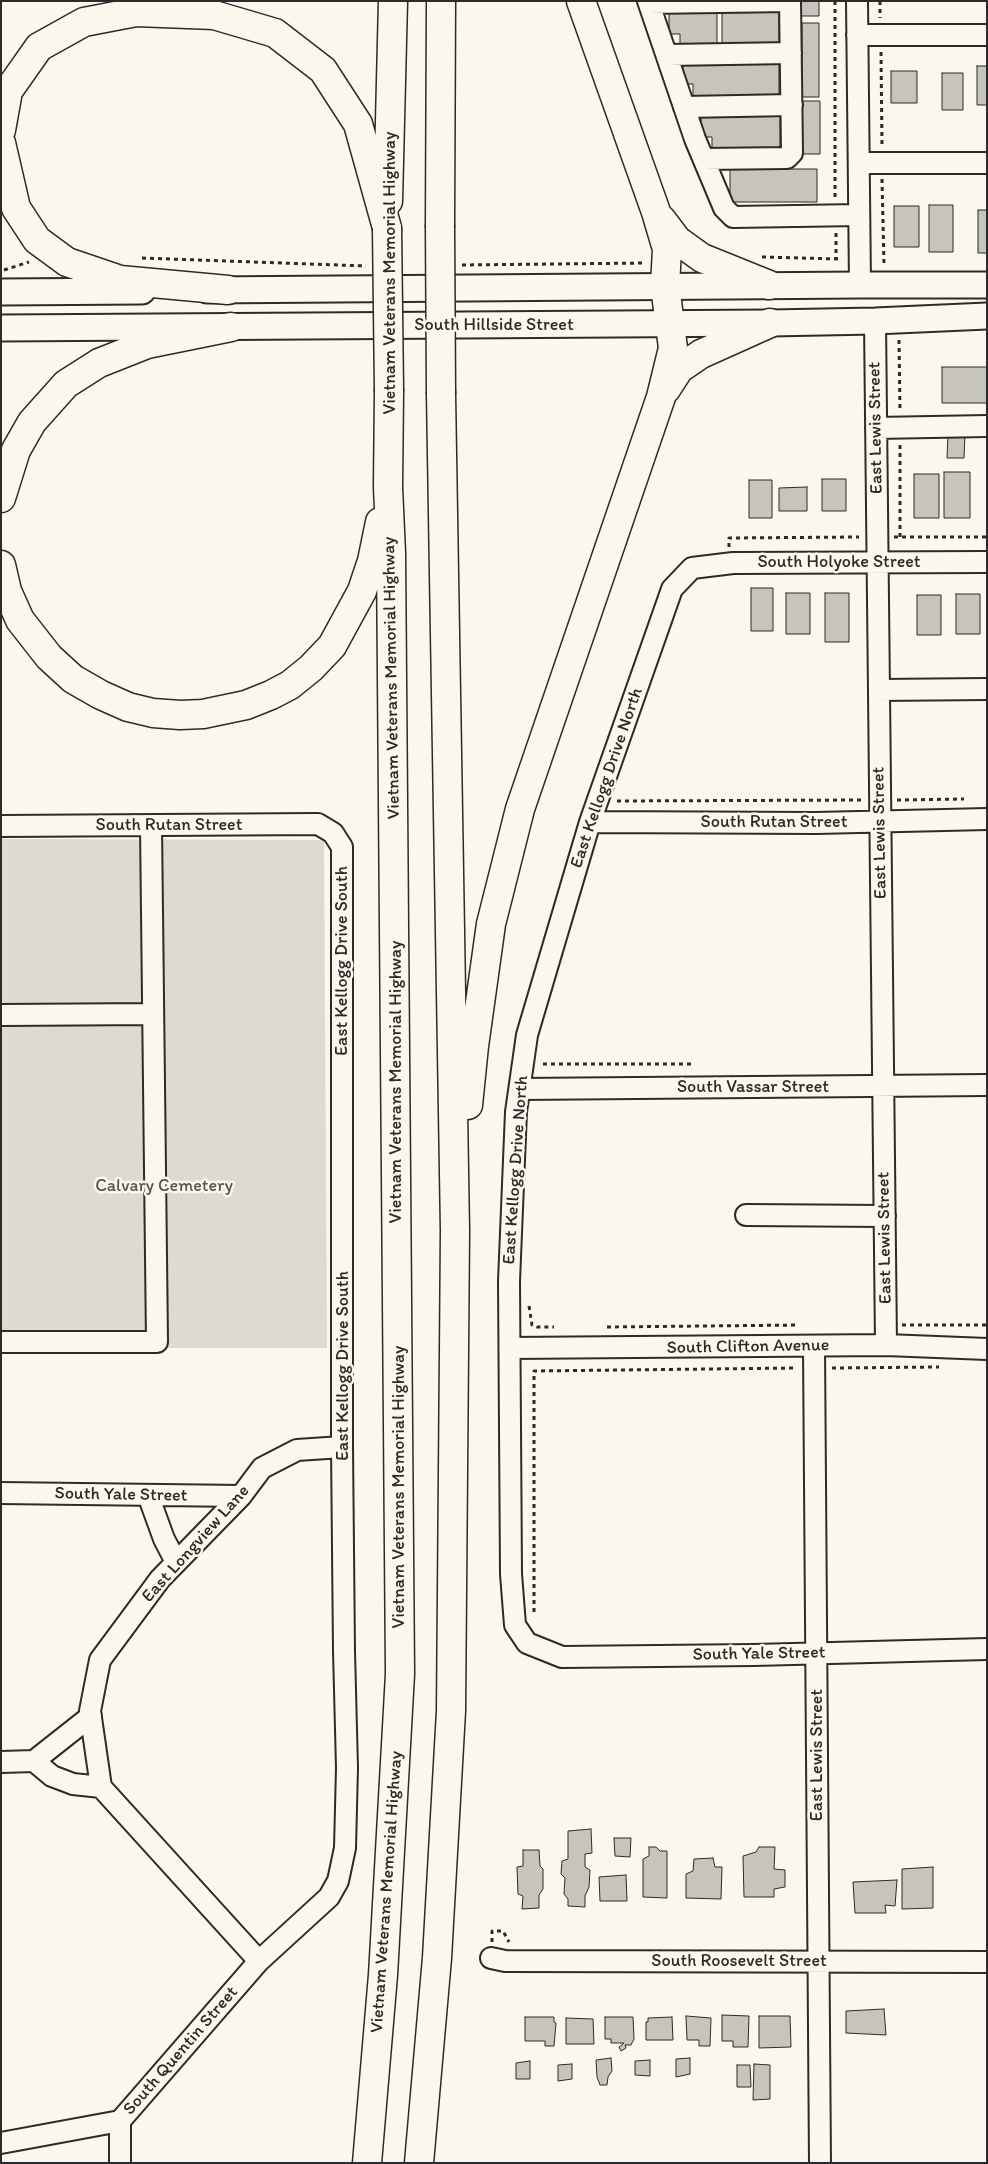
<!DOCTYPE html>
<html>
<head>
<meta charset="utf-8">
<style>
  body { margin:0 }
  #map { position:relative; width:988px; height:2164px; overflow:hidden; background:#fbf7ec; font-family:Itim,sans-serif }
  canvas { display:block }
  .frame { position:absolute; inset:0; border:2px solid #2b2b2b; pointer-events:none }
</style>
</head>
<body>
<div id="map">
<canvas width="988" height="2164"></canvas>
<div class="frame"></div>
</div>
<script>
const ctx = document.querySelector('canvas').getContext('2d');
ctx.lineJoin = 'round';
function fillPath(path, color) { ctx.fillStyle = color; ctx.fill(path, 'evenodd'); }
const poly = rows => new Path2D(rows.map(r => 'M' + r).join(''));
function strokePath(path, color, width, dash) { ctx.strokeStyle = color; ctx.lineWidth = width; ctx.lineCap = dash ? 'butt' : 'round'; ctx.setLineDash(dash || []); ctx.stroke(path); }
function drawText(font, color, halo, rows, align = 'center') {
  ctx.font = font + ' Itim,sans-serif'; ctx.lineWidth = 5; ctx.setLineDash([]); ctx.textBaseline = 'middle'; ctx.strokeStyle = halo; ctx.fillStyle = color; for (const [text, x, y, turn = 0] of rows) {
    ctx.save(); ctx.translate(x, y); ctx.rotate((+turn || 0) * Math.PI / 180); ctx.textAlign = isNaN(turn) ? turn : align; if (halo) ctx.strokeText(text, 0, 0); ctx.fillText(text, 0, 0); ctx.restore();
  }
}
fillPath(poly([
  [1,839,324,840,327,1348,1,1348]
]), '#dddad0');
const building = poly([
  [801,1,819,1,819,16,801,16,801,1],
  [722,12,779,12,779,45,722,45,722,12],
  [669,13,717,13,717,45,680,45,680,34,669,34,669,13],
  [802,23,819,23,819,97,802,97,802,23],
  [683,64,779,64,779,97,693,97,693,84,683,84,683,64],
  [977,66,987,66,987,105,977,105,977,66],
  [891,71,917,71,917,103,891,103,891,71],
  [942,73,963,73,963,110,942,110,942,73],
  [802,101,820,101,820,154,802,154,802,101],
  [701,115,780,115,780,148,712,148,712,137,701,137,701,115],
  [730,169,817,169,817,202,730,202,730,169],
  [929,205,953,205,953,252,929,252,929,205],
  [894,206,919,206,919,247,894,247,894,206],
  [978,210,987,210,987,253,978,253,978,210],
  [942,367,987,367,987,403,942,403,942,367],
  [948,433,965,433,964,458,947,458,948,433],
  [944,472,970,472,970,518,944,518,944,472],
  [914,474,939,474,939,518,914,518,914,474],
  [822,479,846,479,846,511,822,511,822,479],
  [749,480,772,480,772,518,749,518,749,480],
  [807,487,807,511,779,511,779,488,807,487],
  [751,588,773,588,773,631,751,631,751,588],
  [786,593,810,593,810,634,786,634,786,593],
  [825,593,849,593,849,642,825,642,825,593],
  [956,594,980,594,980,634,956,634,956,594],
  [917,595,941,595,941,635,917,635,917,595],
  [591,1829,592,1853,585,1854,585,1867,590,1870,589,1887,585,1896,585,1907,568,1906,568,1899,564,1894,565,1878,561,1874,562,1861,568,1859,568,1831,591,1829],
  [614,1838,631,1838,630,1857,615,1856,614,1838],
  [649,1847,656,1847,660,1851,667,1851,667,1898,643,1897,643,1859,649,1856,649,1847],
  [759,1847,775,1847,774,1869,785,1870,785,1887,774,1889,774,1897,744,1897,743,1856,756,1852,759,1847],
  [523,1850,539,1850,540,1866,543,1869,543,1889,539,1895,539,1908,522,1909,523,1896,518,1894,517,1867,523,1866,523,1850],
  [713,1858,715,1867,722,1867,721,1899,686,1898,686,1874,693,1871,694,1859,713,1858],
  [933,1867,933,1908,902,1909,902,1869,933,1867],
  [626,1875,627,1901,600,1901,599,1877,626,1875],
  [897,1880,895,1906,885,1905,886,1913,855,1913,853,1882,897,1880],
  [884,2009,886,2035,846,2033,846,2011,884,2009],
  [722,2015,749,2016,748,2047,733,2047,733,2041,722,2041,722,2015],
  [686,2016,711,2018,710,2046,699,2046,699,2040,687,2040,686,2016],
  [759,2016,790,2016,791,2047,759,2048,759,2016],
  [525,2017,554,2017,554,2022,556,2023,554,2046,545,2046,545,2041,525,2041,525,2017],
  [605,2017,633,2017,634,2039,631,2045,625,2045,626,2048,621,2051,619,2047,624,2043,611,2043,611,2039,605,2039,605,2017],
  [672,2017,673,2040,646,2040,646,2022,648,2022,648,2018,672,2017],
  [566,2018,593,2019,594,2044,566,2044,566,2018],
  [611,2058,612,2071,608,2077,607,2085,600,2085,597,2077,596,2060,611,2058],
  [690,2058,690,2074,676,2077,676,2059,690,2058],
  [650,2060,650,2076,635,2075,635,2061,650,2060],
  [530,2061,530,2079,516,2079,516,2063,530,2061],
  [572,2064,572,2079,558,2081,558,2065,572,2064],
  [754,2064,770,2065,770,2099,753,2100,754,2064],
  [737,2065,750,2065,751,2087,737,2087,737,2065]
]);
fillPath(building, '#c7c4bc');
strokePath(building, '#2b2b2b', 1);
const minor = poly([
  [648,1,695,139,724,208,733,217,859,215],
  [857,1,860,285],
  [649,3,790,1],
  [857,35,987,35],
  [667,55,791,53],
  [684,107,792,105],
  [704,159,787,158,792,153,790,1],
  [859,163,987,163],
  [875,321,886,1345],
  [876,428,987,426],
  [987,562,733,563,692,568,672,589,590,822,527,1035,516,1112,509,1281,511,1574,515,1625,527,1643,562,1657,754,1655,987,1649],
  [879,690,987,689],
  [590,822,816,823,987,819],
  [1,826,318,824,333,833,342,847,342,1447,344,1651,347,1768,345,1848,338,1881,329,1897,259,1961,120,2121,1,2143],
  [1,1015,153,1014],
  [520,1089,987,1085],
  [746,1215,885,1216],
  [1,1342,157,1342,151,826],
  [814,1347,820,2163],
  [510,1348,886,1345,987,1349],
  [1,1493,241,1496],
  [148,1495,164,1539,176,1562],
  [91,1716,34,1761,52,1776,73,1784,101,1787],
  [1,1762,34,1761],
  [491,1958,505,1961,987,1962],
  [259,1961,101,1787,90,1711,100,1660,160,1579,241,1496,262,1468,297,1450,342,1447],
  [120,2121,120,2163]
]);
const major = poly([
  [207,290,860,285,987,285],
  [1,292,142,291],
  [1,328,770,323,875,321,987,316]
]);
const highway = poly([
  [1,130,8,91,39,47,84,22,136,12,214,15,275,33,323,70,358,124,387,228],
  [1,143,16,208,37,240,67,262,120,280,228,290],
  [388,201,393,1],
  [661,219,677,240,702,258,769,285],
  [440,225,441,1],
  [666,389,679,369,701,354,770,323],
  [1,498,16,450,32,422,66,384,99,363,147,344,231,327],
  [1,565,7,591,20,620,49,657,73,679,101,695,128,707,153,713,180,715,203,714,246,705,271,695,290,685,311,668,332,646,362,591,372,561,380,522],
  [468,1105,474,1046,491,924,520,809,661,397,673,348,665,286,667,249,656,212,581,1],
  [367,2163,383,1975,400,1674,391,553,388,487,389,391],
  [419,2163,437,1958,451,1711,455,1231,441,394]
]);
strokePath(minor, '#2b2b2b', 24);
strokePath(major, '#2b2b2b', 29);
strokePath(highway, '#2b2b2b', 31);
strokePath(poly([
  [835,1,835,197],
  [880,1,880,18],
  [881,52,882,145],
  [882,179,884,265],
  [836,233,836,258],
  [762,257,839,259],
  [142,258,366,266],
  [462,265,646,263],
  [4,270,29,262],
  [899,340,900,411],
  [900,445,900,537],
  [894,537,987,537],
  [729,547,729,538,859,537],
  [897,800,964,799],
  [617,801,864,800],
  [543,1064,693,1064],
  [529,1306,532,1325,537,1327,554,1327],
  [902,1325,987,1325],
  [607,1327,799,1325],
  [832,1368,939,1367],
  [534,1612,534,1371,796,1368],
  [492,1942,492,1931,503,1931,509,1942]
]), '#2b2b2b', 3, [4, 4]);
strokePath(minor, '#fbf7ec', 20);
strokePath(major, '#fbf7ec', 25);
strokePath(highway, '#fbf7ec', 28);
const highwayBridge = poly([
  [440,225,441,394],
  [387,228,389,391]
]);
strokePath(highwayBridge, '#2b2b2b', 31, []);
strokePath(highwayBridge, '#fbf7ec', 28);
drawText('18px', '#2b2b2b', '#fbf7ec', [
  ["Vietnam Veterans Memorial Highway",390,273,-90],
  ["South Hillside Street",494,325],
  ["East Lewis Street",876,428,-91],
  ["South Holyoke Street",839,562],
  ["Vietnam Veterans Memorial Highway",392,678,-91],
  ["East Kellogg Drive North",607,778,-71],
  ["South Rutan Street",774,822],
  ["South Rutan Street",169,825],
  ["East Lewis Street",880,833,-91],
  ["East Kellogg Drive South",342,961,-90],
  ["Vietnam Veterans Memorial Highway",396,1082,-90],
  ["South Vassar Street",753,1087],
  ["East Kellogg Drive North",516,1170,-86],
  ["East Lewis Street",885,1238,-91],
  ["South Clifton Avenue",748,1347,-1],
  ["East Kellogg Drive South",343,1366,-90],
  ["Vietnam Veterans Memorial Highway",399,1487,-90],
  ["South Yale Street",121,1495,1],
  ["East Longview Lane",196,1544,-48],
  ["South Yale Street",759,1654,-1],
  ["East Lewis Street",817,1755,-90],
  ["Vietnam Veterans Memorial Highway",387,1892,-86],
  ["South Roosevelt Street",739,1961],
  ["South Quentin Street",181,2051,-49]
]);
drawText('18px', '#585754', '#fbf7ec', [
  ["Calvary Cemetery",164,1186]
]);
</script>
</body>
</html>
